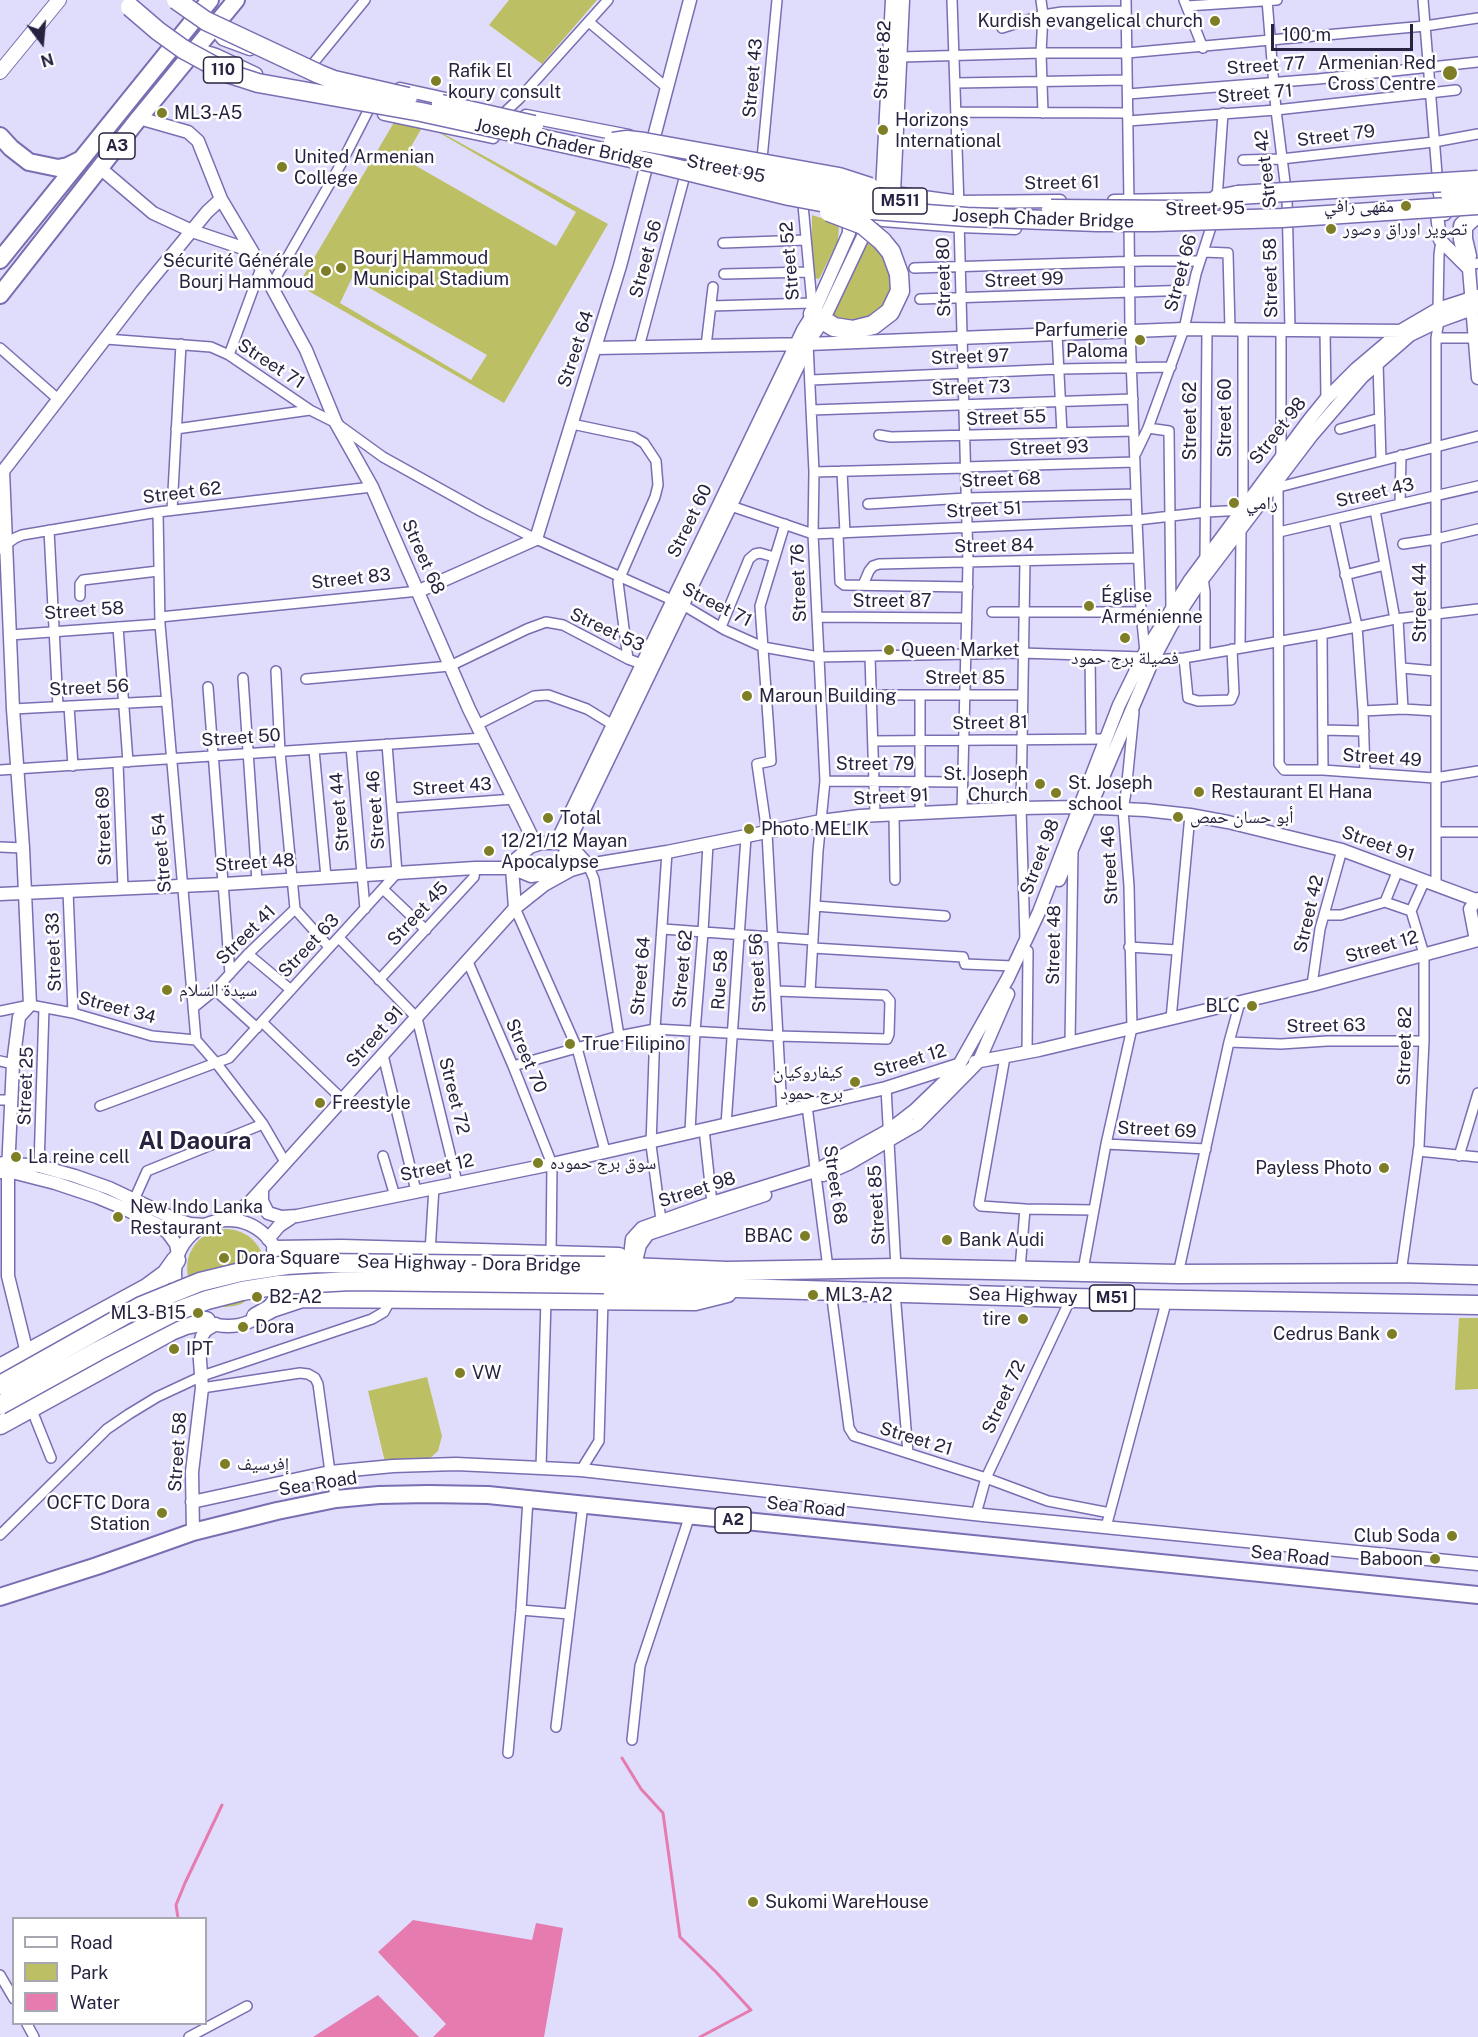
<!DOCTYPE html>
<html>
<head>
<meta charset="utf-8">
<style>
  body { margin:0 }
  #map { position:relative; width:1478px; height:2037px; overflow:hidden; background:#e0ddfc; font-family:"Public Sans",sans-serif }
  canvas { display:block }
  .legend { position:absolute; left:12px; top:1917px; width:195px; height:108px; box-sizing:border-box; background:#fff; border:2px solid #a9a7b2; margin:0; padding:8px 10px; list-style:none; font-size:18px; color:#27223f }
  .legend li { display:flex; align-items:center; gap:12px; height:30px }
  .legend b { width:30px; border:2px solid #a9a7b2 }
  .north { position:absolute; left:12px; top:12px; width:60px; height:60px; -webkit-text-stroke:4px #fff; paint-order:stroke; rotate:164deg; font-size:16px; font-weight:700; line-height:24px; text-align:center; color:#27223f }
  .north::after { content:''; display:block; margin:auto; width:21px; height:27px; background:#27223f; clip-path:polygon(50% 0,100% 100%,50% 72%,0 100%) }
  .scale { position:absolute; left:1271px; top:24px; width:142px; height:27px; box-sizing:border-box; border:3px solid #27223f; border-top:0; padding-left:8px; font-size:18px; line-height:21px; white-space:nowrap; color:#27223f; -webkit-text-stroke:4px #fff; paint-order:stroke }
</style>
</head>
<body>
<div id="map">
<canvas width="1478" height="2037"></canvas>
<ul class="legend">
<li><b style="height:8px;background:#fff"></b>Road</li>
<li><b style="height:16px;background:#bdbf65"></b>Park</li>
<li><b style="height:16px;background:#e67bb0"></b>Water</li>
</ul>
<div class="north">N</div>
<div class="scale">100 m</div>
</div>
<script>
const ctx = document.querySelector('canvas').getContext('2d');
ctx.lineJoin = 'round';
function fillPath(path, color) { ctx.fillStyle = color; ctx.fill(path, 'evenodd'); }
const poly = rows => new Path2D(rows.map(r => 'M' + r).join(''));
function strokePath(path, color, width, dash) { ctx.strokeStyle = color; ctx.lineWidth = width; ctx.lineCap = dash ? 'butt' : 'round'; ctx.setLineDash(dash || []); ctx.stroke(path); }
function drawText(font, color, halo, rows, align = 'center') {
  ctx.font = font + ' "Public Sans","Noto Naskh Arabic",sans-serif'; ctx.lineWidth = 5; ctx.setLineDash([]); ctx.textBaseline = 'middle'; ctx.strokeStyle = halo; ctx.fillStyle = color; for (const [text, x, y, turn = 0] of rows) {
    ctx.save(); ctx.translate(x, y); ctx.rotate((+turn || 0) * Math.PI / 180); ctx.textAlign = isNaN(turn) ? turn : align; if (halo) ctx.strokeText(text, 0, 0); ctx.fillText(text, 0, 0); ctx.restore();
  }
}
fillPath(poly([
  [509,0,597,0,542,64,489,25],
  [396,119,424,123,608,224,504,403,298,285],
  [424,124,576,212,556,246,404,159],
  [352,278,487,355,471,380,340,303],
  [812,215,839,224,838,241,819,279,814,278,811,275],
  [870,236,892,267,891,295,885,307,874,317,857,323,841,322,834,317,833,311],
  '187 1268a39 39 0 1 1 78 0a39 39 0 1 1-78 0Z',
  [1459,1318,1478,1318,1478,1389,1455,1390],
  [427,1377,442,1436,438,1451,429,1459,385,1462,368,1391]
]), '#bdbf65');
fillPath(poly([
  [413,1920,532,1940,536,1923,563,1928,544,2037,433,2037,446,2024,378,1952],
  [378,1995,419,2037,313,2037]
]), '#e67bb0');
strokePath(poly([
  [622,1758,641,1789,663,1813,680,1937,716,1972,751,2010,700,2037],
  [178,1918,176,1905,185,1883,222,1805]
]), '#e67bb0', 3);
const minor = poly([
  [952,0,959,206],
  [1041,0,1043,15,1041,53,1043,113],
  [1126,0,1129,204],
  [1184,0,1203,48],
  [1267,0,1276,110,1287,198,1290,329],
  [1423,0,1438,186],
  [1187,6,1277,0],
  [589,22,666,87],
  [1002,28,1043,15,1062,12,1126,11],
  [901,57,1041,53,1127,53,1425,26,1478,18],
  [311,66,365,0],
  [956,83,1126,80],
  [1128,94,1318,79,1478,62],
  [505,112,519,99,608,0],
  [957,112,1128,113],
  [1128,121,1276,110,1456,90],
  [762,159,777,0],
  [1243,160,1281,159,1434,142,1478,134],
  [1217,199,1223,113],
  [803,205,813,314],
  [959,220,968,563,962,811],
  [1129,221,1130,330,1137,520,1141,612,1145,652],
  [723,243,806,240],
  [1204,252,1228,253,1230,329],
  [1474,264,1478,263],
  [914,268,1144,261,1200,261],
  [724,274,808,272],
  [271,286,341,164,368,111],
  [920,299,1192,290],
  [711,306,811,303],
  [1438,309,1439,255,1440,247,1443,244],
  [1325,330,1326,399],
  [1057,334,1062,433],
  [1436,338,1475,338],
  [106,339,211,347,229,355,310,410,336,423,383,457,482,512,536,539,683,605,725,630,763,647,819,657,1022,653,1143,657,1153,660,1184,658,1322,634,1395,619,1478,609],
  [808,344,814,472,813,534,825,781,818,851,810,992],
  [706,346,713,287],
  [639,347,684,179],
  [0,348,59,400],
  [229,355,261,268],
  [1378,363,1381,460],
  [811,380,1060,369,1171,367],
  [811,410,1133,399],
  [572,424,634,437,644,443,656,461,658,485,655,497,618,582,628,659],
  [1148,428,1169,431,1171,609],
  [176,429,310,410],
  [1340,429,1380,418],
  [879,435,891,437,1134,431],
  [1136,453,1148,428,1184,329,1196,274,1211,227],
  [1281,457,1281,329],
  [965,467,1135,462],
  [842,471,845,533],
  [814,472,965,468],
  [1278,482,1279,764,1284,770,1323,770,1435,778,1478,771],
  [1279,487,1478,436],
  [725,504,813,534,1137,520,1206,512,1245,510],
  [868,504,966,498,1136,494],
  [1400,504,1401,455],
  [1243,507,1243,330],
  [172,510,181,344],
  [1375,510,1395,619],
  [158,512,160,624,196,1040,217,1064,263,1124,285,1162],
  [1334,520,1357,626,1363,711,1365,773],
  [1238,528,1241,530,1240,647],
  [49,530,58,706],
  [1279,532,1478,486],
  [838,534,840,582,844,585,968,587],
  [1403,544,1436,539,1478,529],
  [0,549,15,538,22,535,158,512,372,487],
  [1205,560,1207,330],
  [1345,575,1385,565],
  [1203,578,1205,592,1205,654],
  [863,585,869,571,873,566,879,564,1138,558],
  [80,596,80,584,83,580,158,571],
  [992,612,1141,612],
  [160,617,419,591],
  [817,617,967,618],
  [1398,619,1403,709],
  [118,627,128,762],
  [721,627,749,559,755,554,760,553,774,557],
  [1322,634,1323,770],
  [10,635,160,624],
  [1090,655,1091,738],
  [870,656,875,815],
  [1184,658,1188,698,1198,701,1231,700,1234,693,1232,649],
  [1402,668,1436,671],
  [276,671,280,752,295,909],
  [243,678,257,882],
  [306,679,450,666,527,629,546,622,563,625,628,659,647,666],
  [208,687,230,974],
  [872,695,1022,695],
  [69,706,73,766],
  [13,709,167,701],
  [1363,711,1403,709,1436,711],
  [477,725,534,696,548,695,587,709,618,728],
  [1323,730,1364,731],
  [874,741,1106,739],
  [351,747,365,909],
  [314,750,326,877],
  [118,763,123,888],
  [0,770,483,738],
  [825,781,962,782],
  [392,808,514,799],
  [920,814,920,695],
  [894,815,895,880],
  [1436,832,1478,832],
  [0,847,23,848],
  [588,865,594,879,619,1036],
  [1436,885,1436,338,1439,321],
  [383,889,426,930],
  [68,891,73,1013],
  [1385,902,1398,870],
  [815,906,945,916],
  [515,908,577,1048,605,1151],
  [295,909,329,947],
  [1411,911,1425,880],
  [1324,915,1341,915,1385,902,1411,911,1424,954,1424,1041,1419,1146,1401,1273],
  [663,929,813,940],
  [339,938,417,1018,457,1182],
  [1025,939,1021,808,1025,561],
  [1129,947,1177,950],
  [813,948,963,957,965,964,1013,966],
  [248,954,291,990],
  [468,962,513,1066,552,1164,551,1256],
  [379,980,474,877,475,868],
  [1312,985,1320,929,1342,850],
  [215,990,257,1028],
  [193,1008,215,990,248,954,295,909],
  [0,1011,30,1005,73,1013,152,1036,196,1040],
  [1171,1019,1190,815],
  [262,1022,342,1099],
  [1229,1042,1281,1044,1327,1041,1424,1041],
  [1070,1043,1073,850],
  [1027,1053,1028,951],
  [383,1055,416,1191],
  [1005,1057,979,1204,981,1206,1025,1209,1094,1210],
  [0,1061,13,1064],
  [513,1066,619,1036,655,1029,778,1036,887,1039,889,1034,890,1001,885,995,776,991],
  [886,1088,896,1268],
  [0,1100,11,1100],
  [100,1106,229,1058,397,873,387,744],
  [807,1106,828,1268],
  [782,1112,767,833,757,764,771,761,760,606,785,524],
  [726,1125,746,837],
  [704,1129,712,1203],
  [690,1132,695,1032,703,932,708,844],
  [1106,1144,1206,1149],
  [1418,1151,1478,1157],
  [383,1156,395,1196],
  [1459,1156,1478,1093],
  [39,1166,44,1008],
  [134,1200,147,1171,263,1124],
  [661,1220,651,1145,655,1029,667,852],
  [430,1252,434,1187],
  [1020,1269,1025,1209],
  [1083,1270,1106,1144,1132,1028,1129,886,1123,810,1126,792,1134,712],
  [1178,1274,1229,1042,1240,1002],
  [831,1291,849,1428,854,1436,986,1478,1048,1501,1110,1513],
  [895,1292,908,1453],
  [202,1388,300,1373,308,1374,315,1378,318,1384,330,1472,336,1499],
  [31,1408,51,1458],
  [541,1468,546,1300],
  [581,1470,599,1441,603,1300],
  [976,1514,986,1478,1071,1298],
  [1106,1527,1167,1299],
  [0,1535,107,1429,129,1414,157,1397,202,1376,372,1319,384,1312,391,1299],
  [521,1610,569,1614],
  [556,1727,583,1504],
  [632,1740,640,1666,690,1515],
  [508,1753,521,1610,528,1499],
  [0,1975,14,1999],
  [27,2024,34,2037],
  [189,2037,247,2006]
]);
const tertiary = poly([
  [214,28,223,39,250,49],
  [195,52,206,52,216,55,256,74],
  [400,89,450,100],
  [384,114,493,137],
  [526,116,629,136],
  [139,118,188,132,198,141,221,199,252,251,306,350,336,423,372,487,469,709,536,845],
  [100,168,153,213,192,231,252,251],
  [1438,186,1445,214],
  [882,191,892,0],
  [894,193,903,0],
  [895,193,959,202,1060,201],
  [1114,201,1222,199],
  [1437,214,1440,240,1469,269,1478,378],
  [883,220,959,226,1015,228],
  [595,348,808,344,1184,329,1403,331],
  [3,471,13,709,23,848,30,1005,19,1017,13,1064,8,1171,8,1276,27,1353],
  [0,475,142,291,207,212,221,199],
  [419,591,536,539,620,266,690,0],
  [556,843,803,330,813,314,849,233,849,215],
  [1059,880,1153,660,1171,626,1198,585,1312,435,1362,377,1410,335,1439,321,1478,307],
  [0,894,224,884,475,868,512,868,531,876,544,874,554,869,561,862,565,853,568,843,813,335,823,321,867,228,873,219],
  [515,908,544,885,571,870,588,865],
  [1476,940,1470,909,1476,900,1478,899],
  [975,1062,1039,1050,1312,985,1478,940],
  [3,1163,39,1166,75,1176,109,1188,177,1220,190,1224,205,1225],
  [1,1172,8,1171,55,1183,97,1197,121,1207,158,1225,168,1233,176,1244,178,1255],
  [823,1175,848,1164,917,1124,979,1061,1008,994],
  [262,1189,262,1201,268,1213,281,1217,297,1216,552,1164,807,1106,886,1088,958,1065],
  [227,1220,250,1202,515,908,512,868,515,860,530,847,541,843,568,843,588,865,667,852,821,821,860,816,1021,808,1078,807,1145,810,1190,815,1228,822,1342,850,1476,900],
  '175 1273a53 53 0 1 1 106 0a53 53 0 1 1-106 0Z',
  [268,1239,279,1226,291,1218],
  [630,1257,632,1239,642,1228,712,1203,815,1171,889,1130,915,1110,944,1082,959,1065,1008,978,1039,912,1119,705,1145,652,1190,580,1309,420,1326,399,1356,369,1402,330,1438,309,1478,296],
  [637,1257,640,1245,648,1234,765,1195],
  [192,1502,330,1472,393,1466,456,1464,541,1468,581,1470,983,1515,1478,1564],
  [193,1532,192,1472,202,1388,199,1347,202,1336,206,1330,216,1324]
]);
const secondary = poly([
  [0,72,59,0]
]);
const trunk = poly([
  [0,136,11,148,29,162,58,168,68,166,80,160],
  [0,260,210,0],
  [0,295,139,118,236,0],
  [0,1597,97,1566,193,1532,277,1511,336,1499,379,1495,428,1494,488,1495,1478,1595]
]);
const motorway = poly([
  [1217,199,1238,195],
  [1467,256,1463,239,1463,226,1474,216],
  [813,314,834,327,853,330,873,325,890,312,900,291,899,274,891,252,882,241],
  [276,1250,342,1249,619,1257],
  [605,1266,727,1271,896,1268,1178,1274,1401,1273,1478,1275],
  [604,1284,1071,1298,1478,1305],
  [256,1317,272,1308,302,1298,695,1301,727,1293],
  [0,1368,147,1288,166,1274,176,1260],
  [0,1425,171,1331,186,1325,206,1321]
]);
strokePath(minor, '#796eb2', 12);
strokePath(tertiary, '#796eb2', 15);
strokePath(secondary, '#796eb2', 16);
strokePath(trunk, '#796eb2', 20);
strokePath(motorway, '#796eb2', 21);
strokePath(minor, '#fff', 9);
strokePath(tertiary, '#fff', 12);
strokePath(secondary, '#fff', 14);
strokePath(trunk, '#fff', 16);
strokePath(motorway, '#fff', 18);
const motorwayBridge = poly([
  [176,0,206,21,319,74,334,80,408,97],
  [130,7,158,31,183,49,227,73,258,83,421,112,658,164,789,196,858,209,967,217,1097,222,1154,222,1282,218,1478,205],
  [441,104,534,125],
  [613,142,627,140,644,142,839,177,870,187],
  [754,176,839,192,904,201],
  [1450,194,1478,192],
  [1238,195,1478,180],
  [1051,209,1183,210],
  [829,212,863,225,882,241],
  [0,1385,141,1306,200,1282,241,1272,287,1265,320,1263,605,1266],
  [0,1405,98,1351,172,1313,207,1300,242,1291,279,1285,351,1281,604,1284]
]);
strokePath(motorwayBridge, '#796eb2', 21, []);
strokePath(motorwayBridge, '#fff', 18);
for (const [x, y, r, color] of [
  [1215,21,6,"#7d7e26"],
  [1450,73,8,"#7d7e26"],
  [436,81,6,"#7d7e26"],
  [162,113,6,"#7d7e26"],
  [883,130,6,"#7d7e26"],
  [282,167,6,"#7d7e26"],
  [1406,206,6,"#7d7e26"],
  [1331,229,6,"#7d7e26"],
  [341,268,6,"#7d7e26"],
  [326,271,6,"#7d7e26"],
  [1140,340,6,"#7d7e26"],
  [1234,503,6,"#7d7e26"],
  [1089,606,6,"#7d7e26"],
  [1125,638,6,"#7d7e26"],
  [889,650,6,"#7d7e26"],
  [747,696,6,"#7d7e26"],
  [1040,784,6,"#7d7e26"],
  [1199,792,6,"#7d7e26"],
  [1056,793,6,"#7d7e26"],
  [1178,817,6,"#7d7e26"],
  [548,818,6,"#7d7e26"],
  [749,829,6,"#7d7e26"],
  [489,851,6,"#7d7e26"],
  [167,990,6,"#7d7e26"],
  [1252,1006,6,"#7d7e26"],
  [570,1044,6,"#7d7e26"],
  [855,1082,6,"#7d7e26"],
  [320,1103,6,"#7d7e26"],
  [16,1157,6,"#7d7e26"],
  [538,1163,6,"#7d7e26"],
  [1384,1168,6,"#7d7e26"],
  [118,1217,6,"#7d7e26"],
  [805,1236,6,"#7d7e26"],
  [947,1240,6,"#7d7e26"],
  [224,1258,6,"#7d7e26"],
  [813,1295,6,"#7d7e26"],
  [257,1297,6,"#7d7e26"],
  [198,1313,6,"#7d7e26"],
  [1023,1319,6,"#7d7e26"],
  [243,1327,6,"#7d7e26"],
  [1392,1334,6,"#7d7e26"],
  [174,1349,6,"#7d7e26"],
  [460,1373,6,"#7d7e26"],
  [225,1464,6,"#7d7e26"],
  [162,1513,6,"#7d7e26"],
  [1452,1536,6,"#7d7e26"],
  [1435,1559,6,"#7d7e26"],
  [753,1902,6,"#7d7e26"]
]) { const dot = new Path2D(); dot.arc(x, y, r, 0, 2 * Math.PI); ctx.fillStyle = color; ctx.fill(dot); strokePath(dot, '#fff', 2); }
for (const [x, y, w] of [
  [223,70,39],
  [117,146,36],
  [900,201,54],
  [1112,1298,45],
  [733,1520,36]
]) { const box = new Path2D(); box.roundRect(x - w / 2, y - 13, w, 26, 4.5); ctx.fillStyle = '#fff'; ctx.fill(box); strokePath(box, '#27223f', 1.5); }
drawText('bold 16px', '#27223f', null, [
  ["110",223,70],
  ["A3",117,146],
  ["M511",900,201],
  ["M51",1112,1298],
  ["A2",733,1520]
]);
drawText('18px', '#27223f', '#fff', [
  ["Kurdish evangelical church",1203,21,"right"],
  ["Armenian Red",1436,63,"right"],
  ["Cross Centre",1436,84,"right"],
  ["Rafik El",448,71],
  ["koury consult",448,92],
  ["ML3-A5",174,113],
  ["Horizons",895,120],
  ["International",895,141],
  ["United Armenian",294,157],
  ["College",294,178],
  ["مقهى رافي",1394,206,"right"],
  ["تصوير اوراق وصور",1343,229],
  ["Bourj Hammoud",353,258],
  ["Municipal Stadium",353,279],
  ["Sécurité Générale",314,261,"right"],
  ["Bourj Hammoud",314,282,"right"],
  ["Parfumerie",1128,330,"right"],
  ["Paloma",1128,351,"right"],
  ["رامي",1246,503],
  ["Église",1101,596],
  ["Arménienne",1101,617],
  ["Queen Market",901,650],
  ["فصيلة برج حمود",1125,658,"center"],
  ["Maroun Building",759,696],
  ["St. Joseph",1028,774,"right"],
  ["Church",1028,795,"right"],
  ["St. Joseph",1068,783],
  ["school",1068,804],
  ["Restaurant El Hana",1211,792],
  ["أبو حسان حمص",1190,817],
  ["Total",560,818],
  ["Photo MELIK",761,829],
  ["12/21/12 Mayan",501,841],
  ["Apocalypse",501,862],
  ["سيدة السلام",179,990],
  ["BLC",1240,1006,"right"],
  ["True Filipino",582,1044],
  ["كيفاروكيان",843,1072,"right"],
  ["برج حمود",843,1093,"right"],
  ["Freestyle",332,1103],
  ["La reine cell",28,1157],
  ["سوق برج حموده",550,1163],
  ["Payless Photo",1372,1168,"right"],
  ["New Indo Lanka",130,1207],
  ["Restaurant",130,1228],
  ["BBAC",793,1236,"right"],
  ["Bank Audi",959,1240],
  ["Dora Square",236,1258],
  ["ML3-A2",825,1295],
  ["B2-A2",269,1297],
  ["ML3-B15",186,1313,"right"],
  ["tire",1011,1319,"right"],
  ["Dora",255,1327],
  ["Cedrus Bank",1380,1334,"right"],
  ["IPT",186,1349],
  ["VW",472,1373],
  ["إفرسيف",237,1464],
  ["OCFTC Dora",150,1503,"right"],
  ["Station",150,1524,"right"],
  ["Club Soda",1440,1536,"right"],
  ["Baboon",1423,1559,"right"],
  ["Sukomi WareHouse",765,1902]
], 'left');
drawText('18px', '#27223f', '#fff', [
  ["Street 82",883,60,-87],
  ["Street 77",1266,66,-4],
  ["Street 43",753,78,-85],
  ["Street 71",1255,94,-5],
  ["Street 79",1336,136,-7],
  ["Joseph Chader Bridge",564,144,12],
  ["Street 95",726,169,12],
  ["Street 42",1266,169,-97],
  ["Street 61",1062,183,-1],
  ["Street 95",1205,209,-1],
  ["Joseph Chader Bridge",1043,219,2],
  ["Street 56",646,259,-75],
  ["Street 52",790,261,-95],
  ["Street 66",1181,273,-75],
  ["Street 80",944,277,-91],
  ["Street 58",1271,278,-91],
  ["Street 99",1024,280,-2],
  ["Street 64",576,349,-72],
  ["Street 97",970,357,-2],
  ["Street 71",271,364,33],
  ["Street 73",971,388,-2],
  ["Street 55",1006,418,-2],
  ["Street 60",1225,418,-90],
  ["Street 62",1190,421,-90],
  ["Street 98",1278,431,-52],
  ["Street 93",1049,448,-2],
  ["Street 68",1001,480,-2],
  ["Street 62",182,493,-7],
  ["Street 43",1375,493,-13],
  ["Street 51",984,510,-3],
  ["Street 60",690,521,-64],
  ["Street 84",994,546,-1],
  ["Street 68",423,557,66],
  ["Street 83",351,579,-6],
  ["Street 76",799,583,-92],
  ["Street 87",892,601],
  ["Street 44",1420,603,-90],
  ["Street 71",717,605,27],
  ["Street 58",84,611,-4],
  ["Street 53",607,630,25],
  ["Street 85",965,678],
  ["Street 56",89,688,-3],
  ["Street 81",990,723,-1],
  ["Street 50",241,738,-4],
  ["Street 49",1382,758,4],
  ["Street 79",875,764],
  ["Street 43",452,787,-4],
  ["Street 91",891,797,-3],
  ["Street 46",376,810,-94],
  ["Street 44",340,812,-95],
  ["Street 69",104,826,-92],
  ["Street 91",1378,844,19],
  ["Street 54",162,853,-95],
  ["Street 98",1040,857,-69],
  ["Street 48",255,863,-4],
  ["Street 46",1110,865,-93],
  ["Street 45",418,914,-47],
  ["Street 42",1309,914,-77],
  ["Street 41",246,935,-45],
  ["Street 48",1054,945,-89],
  ["Street 63",309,946,-47],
  ["Street 12",1382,947,-16],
  ["Street 33",54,952,-92],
  ["Street 62",683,969,-85],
  ["Street 56",758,973,-93],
  ["Street 64",641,976,-85],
  ["Rue 58",720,980,-87],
  ["Street 34",117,1008,15],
  ["Street 63",1326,1026,-1],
  ["Street 91",375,1037,-48],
  ["Street 82",1405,1046,-89],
  ["Street 70",526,1056,67],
  ["Street 12",910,1061,-17],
  ["Street 25",26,1086,-88],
  ["Street 72",454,1096,76],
  ["Street 69",1157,1130,3],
  ["Street 12",437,1168,-12],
  ["Street 68",835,1185,82],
  ["Street 98",697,1190,-18],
  ["Street 85",877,1205,-93],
  ["Sea Highway - Dora Bridge",469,1264,1],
  ["Sea Highway",1023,1296,2],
  ["Street 72",1004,1397,-65],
  ["Street 21",916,1439,17],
  ["Street 58",178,1452,-86],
  ["Sea Road",318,1484,-9],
  ["Sea Road",806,1507,6],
  ["Sea Road",1290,1556,6]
]);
drawText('bold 24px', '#27223f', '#fff', [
  ["Al Daoura",195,1142]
]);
</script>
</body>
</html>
